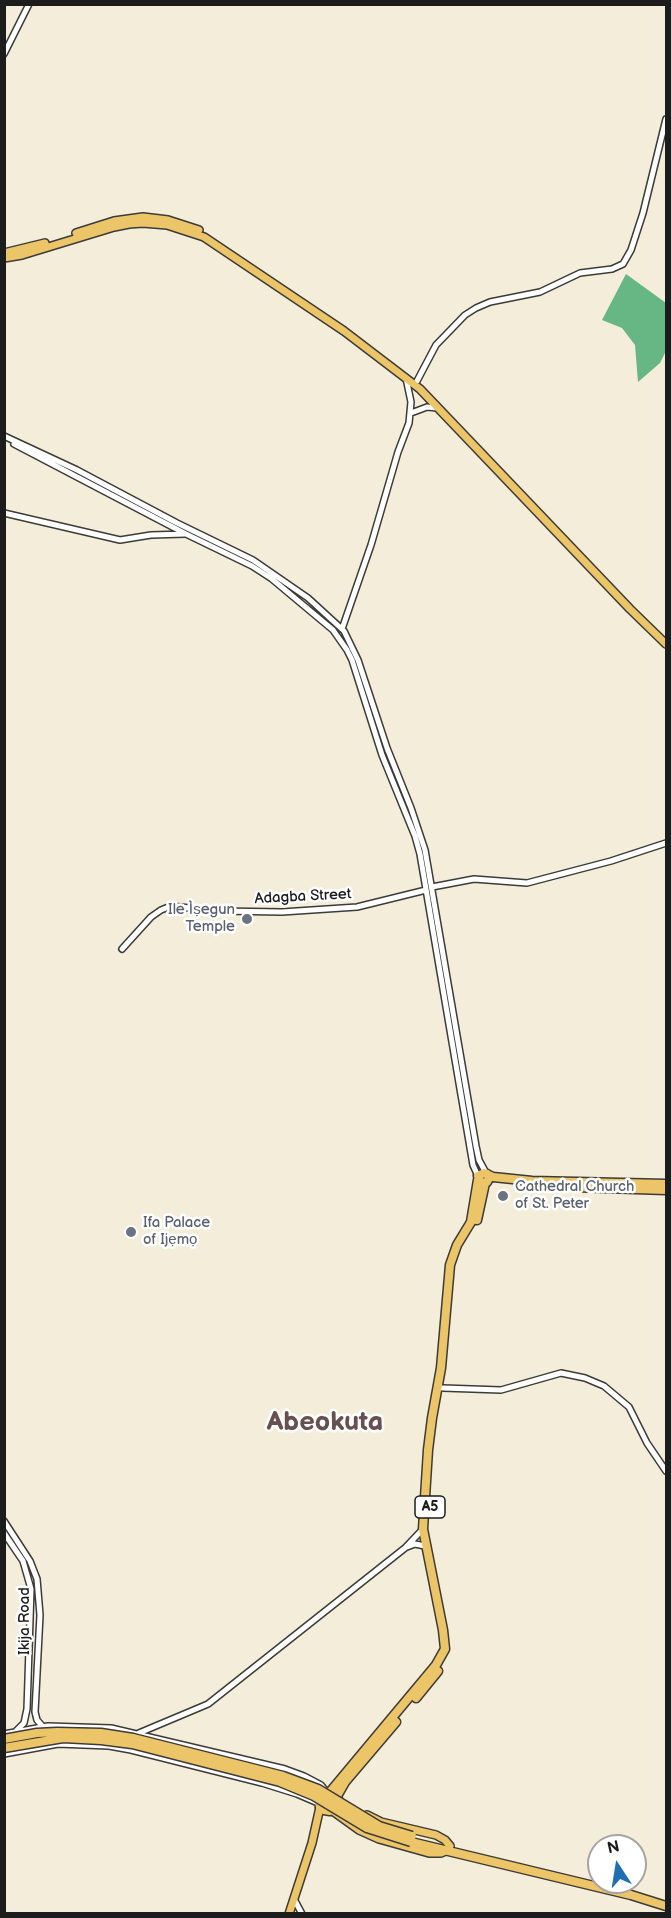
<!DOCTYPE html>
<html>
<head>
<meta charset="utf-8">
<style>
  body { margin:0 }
  #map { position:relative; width:671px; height:1918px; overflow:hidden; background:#f3edd9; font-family:"Balsamiq Sans",sans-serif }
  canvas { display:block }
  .frame { position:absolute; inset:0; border:6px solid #1c1c1c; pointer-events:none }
  .north { position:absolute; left:587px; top:1834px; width:60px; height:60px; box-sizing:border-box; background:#fff; border:2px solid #a4a4a4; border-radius:50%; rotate:348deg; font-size:16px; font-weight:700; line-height:24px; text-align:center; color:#1c1c1c }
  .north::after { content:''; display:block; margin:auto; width:21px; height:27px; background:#1f6fb2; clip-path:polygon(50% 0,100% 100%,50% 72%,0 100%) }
</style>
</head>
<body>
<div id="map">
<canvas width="671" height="1918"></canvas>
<div class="frame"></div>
<div class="north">N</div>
</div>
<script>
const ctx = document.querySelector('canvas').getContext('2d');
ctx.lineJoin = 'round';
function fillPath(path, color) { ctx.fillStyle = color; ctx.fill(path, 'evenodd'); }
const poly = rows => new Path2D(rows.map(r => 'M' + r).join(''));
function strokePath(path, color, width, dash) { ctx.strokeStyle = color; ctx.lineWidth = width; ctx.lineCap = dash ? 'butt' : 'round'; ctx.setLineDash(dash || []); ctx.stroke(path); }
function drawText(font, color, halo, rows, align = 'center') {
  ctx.font = font + ' "Balsamiq Sans",sans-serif'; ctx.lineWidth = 5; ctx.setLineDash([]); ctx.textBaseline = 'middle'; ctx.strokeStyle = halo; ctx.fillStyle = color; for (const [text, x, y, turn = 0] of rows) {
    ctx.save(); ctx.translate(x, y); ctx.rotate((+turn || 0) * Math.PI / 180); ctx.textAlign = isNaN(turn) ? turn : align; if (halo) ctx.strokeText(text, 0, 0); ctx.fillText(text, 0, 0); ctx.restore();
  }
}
fillPath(poly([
  [626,274,666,303,666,351,660,363,638,382,635,345,622,328,602,320]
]), '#66b783');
const minor = poly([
  [4,54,29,4],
  [417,381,436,345,465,315,476,308,490,302,540,292,580,273,612,269,623,264,631,250,643,213,666,119],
  [411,413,427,407,438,408],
  [4,436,77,470,177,523,253,560,308,598,344,631,358,660,387,748,411,808,425,850,476,1146,479,1160,486,1173],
  [14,444,186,534,252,566,272,579,333,630,347,650,352,660,382,755,415,836,420,854,473,1165,478,1176],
  [4,513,120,540,151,535,185,534],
  [342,629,371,545,398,452,409,423,411,402,406,378],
  [432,887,474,879,527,883,611,861,666,843],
  [122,949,151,917,161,910,171,906,218,911,282,912,357,907,426,890],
  [443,1388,501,1390,561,1373,585,1378,604,1386,629,1407,647,1443,666,1471],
  [4,1521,30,1561,37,1579,40,1615,35,1712,37,1720,43,1727],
  [4,1533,23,1561,31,1589,27,1709,24,1723,16,1731],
  [407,1547,415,1544,425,1546],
  [139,1733,208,1704,405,1548,423,1529],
  [4,1734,48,1726,111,1728,285,1769,304,1776,321,1785,326,1791],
  [4,1754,58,1744,109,1746,131,1750,262,1783,297,1794,318,1803],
  [294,1899,302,1914]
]);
const major = poly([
  [76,233,114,221,143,217,168,220,199,230],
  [4,253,45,243],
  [4,258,22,255,114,227,129,224,143,223,167,225,204,237,344,331,420,389,630,609,666,644],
  [334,1812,359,1830,379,1839,429,1853,441,1853,448,1850],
  [367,1815,381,1822,436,1835,445,1840,450,1846],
  [289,1914,312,1843,320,1807]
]);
const highway = poly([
  [487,1174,489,1178,487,1182,480,1183,478,1176,484,1173,493,1177,532,1181,666,1184],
  [574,1187,666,1190],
  [477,1220,485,1183],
  [416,1698,438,1671],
  [330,1792,337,1796,339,1803,336,1808,330,1811,324,1810,320,1807,319,1801,321,1795,330,1792,436,1665,445,1649,443,1630,423,1529,428,1450,432,1418,441,1368,450,1265,457,1245,471,1222,478,1180],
  [337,1796,345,1782,396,1722],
  [411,1842,631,1895,666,1906]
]);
strokePath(minor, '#3c3b38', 8);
strokePath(major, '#3c3b38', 10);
strokePath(highway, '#3c3b38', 11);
strokePath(minor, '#fff', 5);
strokePath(major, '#edc569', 7);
strokePath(highway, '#edc569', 8);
const highwayBridge = poly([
  [4,1739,37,1733,57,1732,101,1733,133,1738,283,1776,318,1789,379,1826,412,1836],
  [4,1748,63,1738,101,1740,132,1744,280,1782,314,1796,367,1828,411,1842]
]);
strokePath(highwayBridge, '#3c3b38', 11, []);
strokePath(highwayBridge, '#edc569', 8);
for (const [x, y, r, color] of [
  [247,919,6,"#6b7280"],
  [503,1196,6,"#6b7280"],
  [131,1232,6,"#6b7280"]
]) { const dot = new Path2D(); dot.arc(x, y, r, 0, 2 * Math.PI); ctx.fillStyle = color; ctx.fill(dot); strokePath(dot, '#fff', 2); }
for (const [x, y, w] of [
  [430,1507,30]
]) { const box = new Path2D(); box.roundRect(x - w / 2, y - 11, w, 22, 4.5); ctx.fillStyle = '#fff'; ctx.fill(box); strokePath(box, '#1c1c1c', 1.5); }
drawText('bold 14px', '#1c1c1c', null, [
  ["A5",430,1507]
]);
drawText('15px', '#1c1c1c', '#fff', [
  ["Adagba Street",303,897,-3],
  ["Ikija Road",25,1621,-90]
]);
drawText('15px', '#5b616d', '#fff', [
  ["Ile Ìṣegun",235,910,"right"],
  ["Temple",235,927,"right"],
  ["Cathedral Church",515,1187],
  ["of St. Peter",515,1204],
  ["Ifa Palace",143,1223],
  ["of Ijẹmọ",143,1240]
], 'left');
drawText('bold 27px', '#67504f', '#fff', [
  ["Abeokuta",325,1423]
]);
</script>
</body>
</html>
